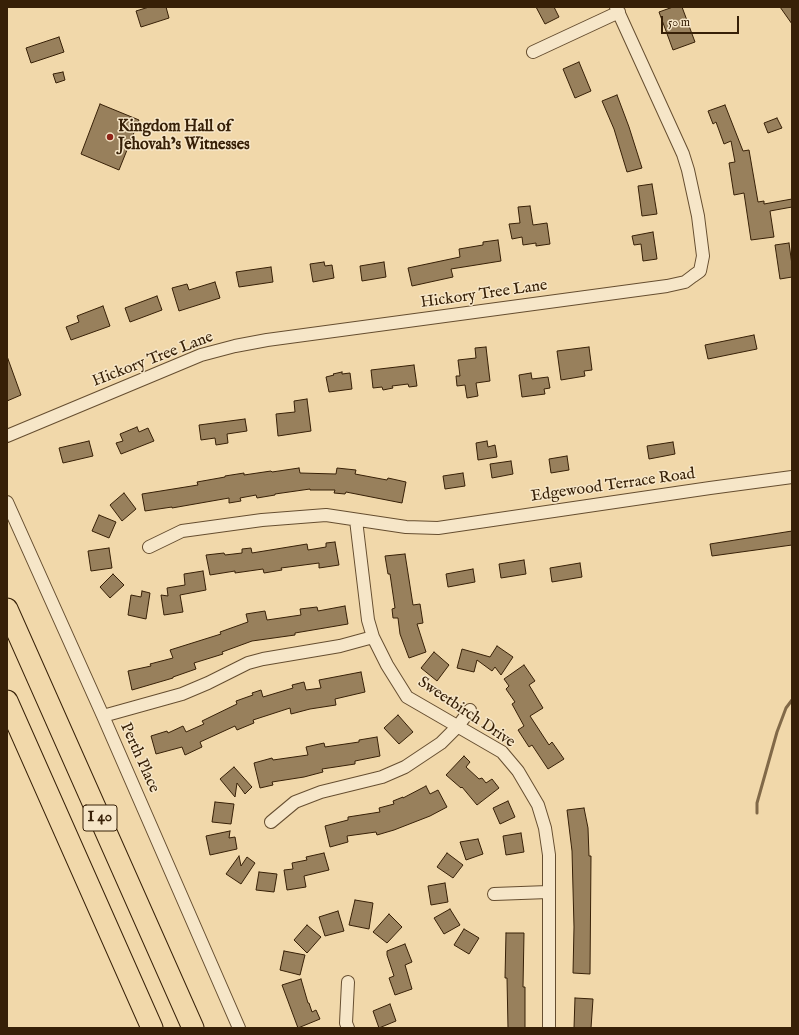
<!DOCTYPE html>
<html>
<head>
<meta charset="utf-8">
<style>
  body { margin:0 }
  #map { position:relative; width:799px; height:1035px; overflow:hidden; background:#f1d8aa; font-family:"IM FELL English",serif }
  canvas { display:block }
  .frame { position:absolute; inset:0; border:8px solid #372007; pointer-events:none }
  .scale { position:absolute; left:661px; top:16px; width:78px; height:18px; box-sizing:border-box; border:2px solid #372007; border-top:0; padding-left:5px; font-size:12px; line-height:14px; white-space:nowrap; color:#372007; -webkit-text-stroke:3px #f6e6c8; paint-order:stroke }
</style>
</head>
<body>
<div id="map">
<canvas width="799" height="1035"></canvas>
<div class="frame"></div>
<div class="scale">50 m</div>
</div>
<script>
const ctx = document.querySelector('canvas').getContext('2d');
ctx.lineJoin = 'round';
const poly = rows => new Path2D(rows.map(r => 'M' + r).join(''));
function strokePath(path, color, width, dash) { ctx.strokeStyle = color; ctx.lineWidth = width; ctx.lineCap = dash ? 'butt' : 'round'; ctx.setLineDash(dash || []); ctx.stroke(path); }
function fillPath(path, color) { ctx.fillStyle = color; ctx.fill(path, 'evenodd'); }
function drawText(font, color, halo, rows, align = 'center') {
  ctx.font = font + ' "IM FELL English",serif'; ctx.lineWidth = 3; ctx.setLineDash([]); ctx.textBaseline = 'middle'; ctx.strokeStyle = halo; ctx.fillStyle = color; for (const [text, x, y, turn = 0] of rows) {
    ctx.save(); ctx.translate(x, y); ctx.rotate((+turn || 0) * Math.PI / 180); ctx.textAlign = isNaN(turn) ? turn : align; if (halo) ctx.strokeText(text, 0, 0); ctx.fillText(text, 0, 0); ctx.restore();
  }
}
strokePath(poly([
  [757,813,757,803,777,732,786,708,792,700]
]), '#816948', 3);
const building = poly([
  [149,7,166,7,169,18,141,27,136,11,149,7],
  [536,7,554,7,559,17,545,24,536,7],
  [673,7,682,7,695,42,673,50,659,12,673,7],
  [780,7,792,7,792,24,780,7],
  [59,37,64,52,31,63,26,48,59,37],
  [579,62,591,91,575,98,563,69,579,62],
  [63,72,65,80,56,83,53,74,63,72],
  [617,95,629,127,642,168,627,172,614,129,602,101,617,95],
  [100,104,139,120,119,170,81,154,100,104],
  [725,105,743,151,749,150,758,202,764,201,764,204,792,199,792,207,770,211,774,237,751,240,744,193,734,195,729,163,735,162,731,141,724,144,716,122,713,124,708,111,725,105],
  [777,118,782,128,768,133,764,123,777,118],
  [652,184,657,214,642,216,638,186,652,184],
  [530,206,533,225,547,223,550,244,536,246,536,243,523,245,522,237,512,239,509,224,520,223,518,207,530,206],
  [653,232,657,259,643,261,641,244,634,245,632,236,653,232],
  [498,240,501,261,451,269,453,277,412,286,408,268,460,257,459,249,483,245,483,242,498,240],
  [789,243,792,265,792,277,780,279,775,245,789,243],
  [324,262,325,266,332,265,334,278,313,282,310,264,324,262],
  [384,262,386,277,362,281,360,266,384,262],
  [271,267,273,282,239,287,236,272,271,267],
  [215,282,220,298,179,311,172,288,187,284,189,290,215,282],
  [157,296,162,310,130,322,125,308,157,296],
  [103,306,110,326,71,340,66,327,79,322,77,316,103,306],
  [754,335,757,349,708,359,705,345,754,335],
  [486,347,490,381,476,383,478,396,467,398,465,385,457,386,456,376,460,376,458,360,476,358,475,348,486,347],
  [589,347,592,370,584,371,585,376,561,380,557,351,589,347],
  [8,359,21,395,7,401,7,360,8,359],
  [414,365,417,386,409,387,408,384,392,386,393,388,383,390,382,387,373,388,371,370,414,365],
  [342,372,342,374,350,373,352,389,329,392,326,377,334,375,333,374,342,372],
  [531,373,532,379,548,377,550,388,544,389,545,394,522,397,519,375,531,373],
  [307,399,311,431,278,436,276,414,295,412,294,401,307,399],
  [245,419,247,431,227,434,228,443,216,445,215,438,201,440,199,425,245,419],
  [137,427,139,432,148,428,154,441,121,454,116,443,123,441,120,434,137,427],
  [89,441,93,456,63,463,59,448,89,441],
  [487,441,488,447,495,445,497,457,478,460,476,443,487,441],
  [673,442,675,454,649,459,647,446,673,442],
  [567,456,569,470,551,473,549,459,567,456],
  [511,461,513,474,492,478,490,464,511,461],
  [299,468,300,473,336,474,337,468,356,470,355,474,387,480,388,478,406,482,402,503,346,492,345,494,334,493,335,490,310,490,310,489,275,494,275,495,257,498,256,495,240,498,241,501,229,503,229,498,172,508,172,507,145,511,142,494,198,485,197,482,225,477,225,476,244,473,244,475,271,471,272,472,299,468],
  [463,473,465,486,445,489,443,476,463,473],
  [124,493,136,509,122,521,110,505,124,493],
  [99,515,116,522,109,538,92,531,99,515],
  [792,531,792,545,712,556,710,544,792,531],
  [335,542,339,565,319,568,319,563,281,568,282,570,264,573,263,569,235,573,235,571,210,575,206,555,224,553,225,555,242,553,242,549,251,548,252,553,307,544,308,550,326,547,326,543,335,542],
  [109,548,112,568,91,571,88,551,109,548],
  [405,554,413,605,420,604,423,623,417,624,426,652,409,658,400,634,398,618,393,618,392,609,395,608,390,574,388,574,385,556,405,554],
  [524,560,526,574,501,578,499,564,524,560],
  [580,563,582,577,552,582,550,568,580,563],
  [473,569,475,582,448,587,446,574,473,569],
  [203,571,206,590,180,595,183,612,164,615,161,595,168,596,167,588,185,585,184,574,203,571],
  [113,574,124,585,110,598,100,587,113,574],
  [142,591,150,593,146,619,128,615,131,595,141,597,142,591],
  [345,606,348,624,295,633,295,635,252,641,222,652,223,654,194,663,196,669,173,677,173,678,132,690,128,671,151,666,150,664,173,658,170,650,221,634,220,632,248,622,246,614,265,611,267,620,301,615,300,609,317,607,318,611,345,606],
  [497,646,513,657,501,675,495,667,492,671,477,660,474,672,457,668,462,649,490,657,497,646],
  [434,652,449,665,437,681,421,668,434,652],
  [524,665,535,681,529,685,543,708,530,716,549,745,552,742,564,759,548,769,532,745,529,747,518,730,524,726,512,704,515,702,506,689,509,686,504,679,524,665],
  [361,672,365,692,335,699,336,705,310,709,291,714,290,708,253,720,254,723,237,730,235,726,200,742,202,747,185,755,182,747,156,754,151,736,167,731,168,733,183,726,186,732,204,724,202,721,237,704,236,701,253,695,252,693,261,690,263,697,293,688,292,685,304,682,306,690,321,688,319,680,361,672],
  [398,715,413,732,399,744,384,728,398,715],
  [377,737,380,756,355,761,355,764,322,769,323,772,304,777,272,782,273,785,260,788,254,763,272,758,273,760,308,755,306,747,324,743,325,747,359,742,359,740,377,737],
  [464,756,470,762,466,767,479,779,482,778,486,783,492,779,499,788,477,805,462,787,461,788,446,775,464,756],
  [234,767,252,787,245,794,237,783,235,797,220,779,234,767],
  [426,786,430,794,438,790,447,807,430,816,394,830,377,835,376,832,347,836,348,842,330,847,325,826,348,820,348,817,380,812,379,808,394,804,393,801,403,797,403,798,426,786],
  [508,801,515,817,500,824,493,808,508,801],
  [215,802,234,804,231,824,212,822,215,802],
  [584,808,588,828,589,856,591,856,590,974,573,973,574,927,572,851,567,810,584,808],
  [230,831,229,838,235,837,237,849,210,855,206,836,230,831],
  [521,833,524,852,506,855,503,836,521,833],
  [478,839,483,854,466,860,460,842,478,839],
  [324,853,329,870,304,876,306,887,287,890,284,870,293,869,292,863,307,860,306,857,324,853],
  [447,853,463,865,453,878,437,867,447,853],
  [239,856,241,866,247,857,255,863,241,884,226,874,239,856],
  [259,872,277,874,274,892,256,890,259,872],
  [445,883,448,902,431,905,428,886,445,883],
  [355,900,373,903,369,929,349,925,355,900],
  [450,909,460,925,444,934,434,918,450,909],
  [338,911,344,931,325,936,319,917,338,911],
  [389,914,402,927,387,943,373,932,389,914],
  [307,925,321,937,307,953,294,940,307,925],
  [464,929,479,938,469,954,454,945,464,929],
  [506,933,524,933,523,987,525,987,525,1028,508,1028,507,978,505,978,506,933],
  [405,944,412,962,405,965,412,989,395,995,389,978,394,976,387,955,387,951,405,944],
  [284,951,305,955,300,975,280,970,284,951],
  [301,979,308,1003,309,1003,312,1012,316,1010,320,1019,298,1028,282,985,301,979],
  [575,998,593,999,591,1028,574,1028,575,998],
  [390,1004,396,1021,379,1028,373,1011,390,1004]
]);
fillPath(building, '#98805c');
strokePath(building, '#372007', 1);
const minor = poly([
  [533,52,619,12],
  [7,436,201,355,235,346,267,340,667,286,685,282,693,276,700,271,703,256,698,216,688,170,683,154,616,7],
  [7,502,103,716,239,1028],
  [356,520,368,620,373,637,387,665,407,697,502,752,518,771,538,805,545,828,549,855,549,1028],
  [149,547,182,531,262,520,326,515,406,527,438,528,710,488,792,477],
  [103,716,182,694,208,683,248,663,263,659,340,646,373,637],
  [271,822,295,802,321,792,382,777,405,767,441,743,458,726,470,710],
  [494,894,548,892],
  [348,1028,346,1023,348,982]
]);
const motorway = poly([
  [7,609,193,1028],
  [7,701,152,1028]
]);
strokePath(minor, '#664e30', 14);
strokePath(motorway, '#372007', 23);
strokePath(minor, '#f6e6c8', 12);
strokePath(motorway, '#f1d8aa', 21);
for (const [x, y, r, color] of [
  [110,137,4,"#8f2418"]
]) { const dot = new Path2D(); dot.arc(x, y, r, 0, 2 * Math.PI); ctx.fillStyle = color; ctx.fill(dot); strokePath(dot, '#f6e6c8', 1.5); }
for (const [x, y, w] of [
  [100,818,34]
]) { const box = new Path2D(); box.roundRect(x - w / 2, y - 13, w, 26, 3); ctx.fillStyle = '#f6e6c8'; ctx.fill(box); strokePath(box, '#372007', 1); }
drawText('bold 15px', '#372007', null, [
  ["I 40",100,818]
]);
drawText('bold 16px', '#372007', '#f6e6c8', [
  ["Kingdom Hall of",118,128],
  ["Jehovah’s Witnesses",118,146]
], 'left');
drawText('16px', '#372007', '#f6e6c8', [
  ["Hickory Tree Lane",484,295,-8],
  ["Hickory Tree Lane",153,360,-21],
  ["Edgewood Terrace Road",613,486,-8],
  ["Sweetbirch Drive",466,713,34],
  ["Perth Place",139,758,66]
]);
</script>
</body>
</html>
